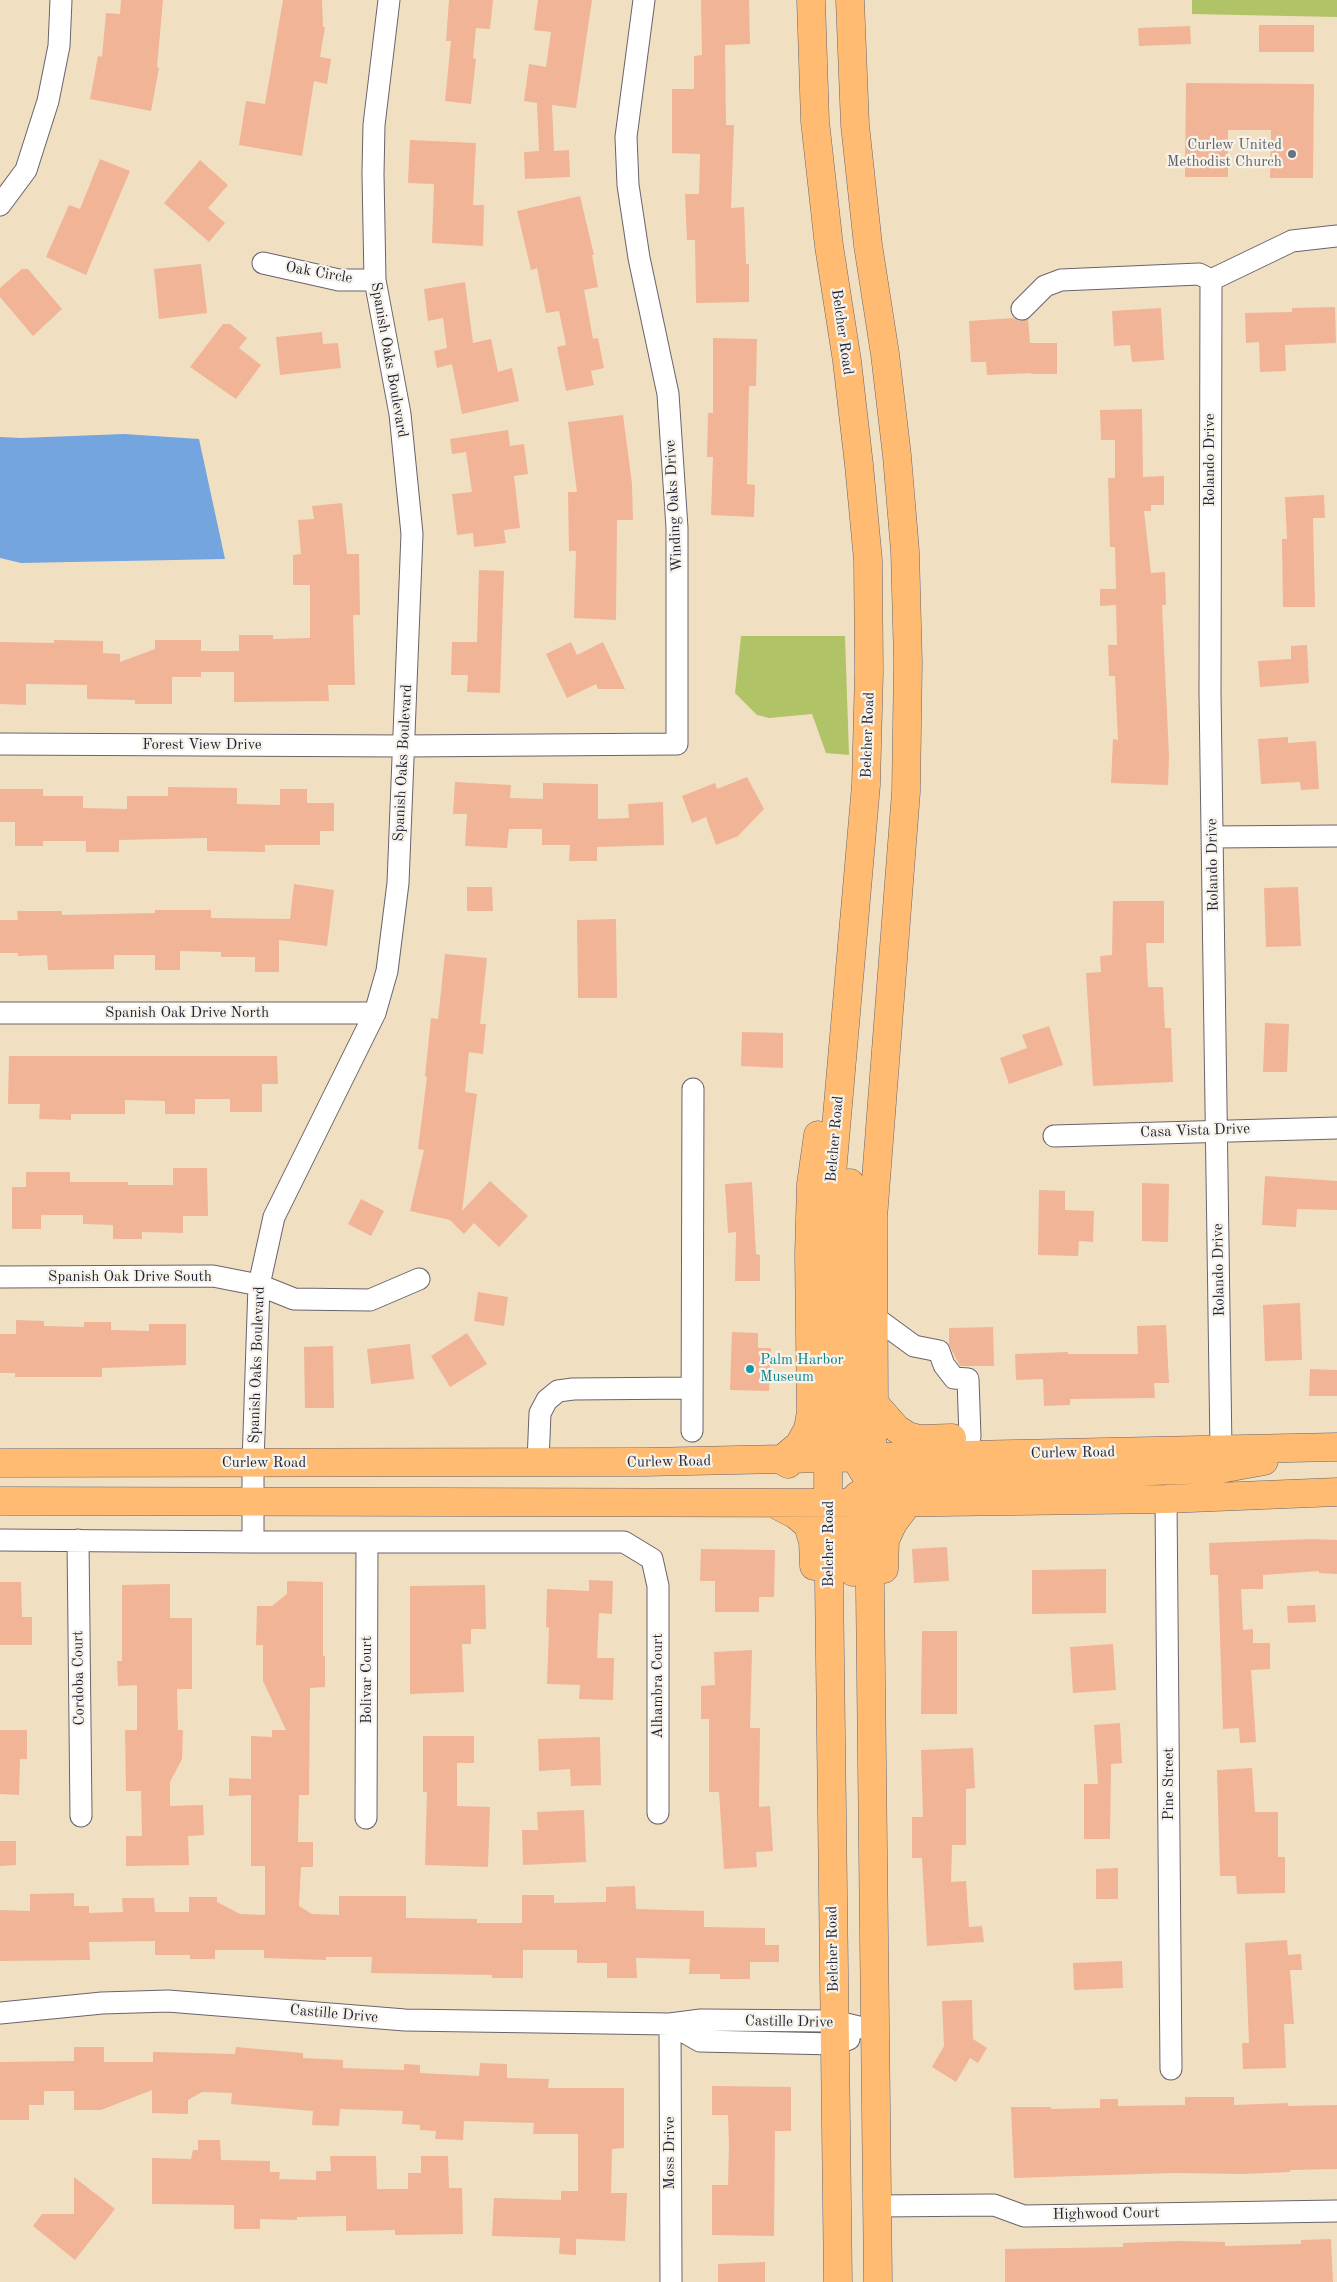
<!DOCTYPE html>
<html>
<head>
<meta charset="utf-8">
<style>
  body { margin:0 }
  canvas { display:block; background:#f1dfc2 }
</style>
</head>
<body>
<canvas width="1337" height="2282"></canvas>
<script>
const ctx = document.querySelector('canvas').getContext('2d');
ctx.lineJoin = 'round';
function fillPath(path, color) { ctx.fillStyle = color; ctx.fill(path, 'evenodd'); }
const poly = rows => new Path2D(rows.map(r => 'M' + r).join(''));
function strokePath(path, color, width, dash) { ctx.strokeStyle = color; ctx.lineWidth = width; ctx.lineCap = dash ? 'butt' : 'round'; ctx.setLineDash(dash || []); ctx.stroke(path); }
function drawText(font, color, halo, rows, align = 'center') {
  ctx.font = font + ' "Old Standard TT",serif'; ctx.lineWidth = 4.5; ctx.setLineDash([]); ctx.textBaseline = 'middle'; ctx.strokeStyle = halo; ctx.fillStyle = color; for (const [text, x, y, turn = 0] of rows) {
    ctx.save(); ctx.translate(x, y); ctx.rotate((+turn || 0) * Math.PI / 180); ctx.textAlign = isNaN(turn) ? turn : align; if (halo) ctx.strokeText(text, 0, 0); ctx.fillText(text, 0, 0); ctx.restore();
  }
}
fillPath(poly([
  [1192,0,1337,0,1337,17,1192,14],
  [741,636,845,636,849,755,826,753,812,714,769,718,757,715,735,693]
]), '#b0c367');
fillPath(poly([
  [124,434,199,439,225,559,21,563,0,558,0,437,21,438]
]), '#74a5de');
fillPath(poly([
  [121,0,163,0,157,67,159,68,151,111,90,99,98,56,102,57,106,13,120,14],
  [283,0,322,0,323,27,325,27,320,57,331,59,327,84,314,81,302,156,239,145,246,101,265,104],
  [449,0,493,0,490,29,476,28,473,58,476,59,471,104,445,101,451,41,446,41],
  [538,0,592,0,576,108,552,105,554,151,569,150,570,177,525,179,524,152,539,151,537,103,524,101,529,64,546,67,551,32,534,30],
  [701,0,749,0,750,44,725,45,726,125,734,125,731,208,744,207,746,264,749,264,749,302,696,303,695,240,687,240,685,194,699,194,700,154,672,153,672,89,694,89,694,56,702,55],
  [1259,25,1314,25,1314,52,1259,52],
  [1190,26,1191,44,1139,46,1138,28],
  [1186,83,1314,84,1313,178,1270,178,1271,130,1228,130,1228,177,1185,177],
  [410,140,476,143,473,205,484,205,483,246,432,243,434,184,408,183],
  [100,159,130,171,86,275,46,257,69,205,80,209],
  [200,160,228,185,208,208,225,223,209,242,164,203],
  [580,196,594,255,592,255,598,287,584,290,593,339,598,338,604,368,591,371,594,385,566,391,557,347,566,345,559,311,546,313,537,268,531,270,517,211],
  [201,264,207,313,159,319,154,269],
  [22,269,28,269,62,309,33,336,0,297,0,288],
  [465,282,473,343,491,339,498,372,512,368,519,401,462,414,452,364,437,368,434,351,447,348,443,318,428,321,424,289],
  [1335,307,1336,343,1285,345,1286,371,1260,372,1259,342,1246,343,1245,313,1292,312,1292,308],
  [1161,308,1164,360,1132,362,1130,345,1114,346,1112,311],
  [1013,318,1019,321,1028,319,1030,343,1057,343,1057,374,1031,374,1031,373,987,375,986,362,971,362,969,321],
  [223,324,230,324,247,338,239,348,261,365,236,399,190,367],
  [322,332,323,344,338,343,341,368,280,375,276,337],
  [713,338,757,339,756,386,749,386,747,484,755,485,754,517,711,515,713,457,707,457,708,413,713,413],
  [1142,409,1143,477,1164,476,1164,505,1151,505,1151,511,1144,511,1151,573,1165,572,1166,605,1162,605,1169,756,1168,785,1111,783,1113,739,1118,740,1115,676,1109,676,1108,645,1117,645,1116,605,1100,606,1100,589,1116,589,1115,547,1110,547,1108,478,1115,478,1115,440,1101,440,1100,410],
  [623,415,632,484,633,520,617,520,616,620,574,618,576,551,569,551,568,492,577,492,568,422],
  [508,430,510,446,524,444,528,474,514,476,520,528,504,530,506,543,474,547,473,533,457,535,452,494,472,492,466,452,452,454,450,439],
  [1324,495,1325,518,1313,518,1315,607,1283,607,1282,539,1287,539,1285,497],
  [342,503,347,554,359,554,360,615,353,615,355,685,328,685,329,701,234,702,234,672,201,672,201,677,172,677,172,704,135,704,135,700,87,699,87,685,26,684,26,705,0,704,0,642,54,643,54,640,103,641,103,653,120,654,120,662,155,649,155,640,201,640,201,651,239,651,239,635,273,635,273,639,310,638,310,585,293,585,293,555,301,554,298,520,314,519,312,506],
  [479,570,504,571,500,693,467,692,468,675,451,675,452,642,477,642],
  [571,642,577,655,603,642,625,689,598,689,596,684,567,698,546,654],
  [1307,645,1309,683,1260,687,1258,661,1291,659,1291,646],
  [1288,737,1288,743,1316,741,1319,789,1301,790,1300,782,1261,784,1258,739],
  [747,777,764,809,738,836,716,845,706,817,692,823,682,796,715,783,717,789],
  [455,782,511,785,510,798,543,799,543,783,598,784,598,819,629,818,628,804,663,802,664,845,597,847,597,861,569,861,570,845,542,845,542,829,509,829,507,848,465,846,467,814,453,814],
  [168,787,237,788,237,804,280,805,280,789,307,789,307,803,334,803,334,831,320,831,320,845,265,845,265,852,207,851,207,838,119,840,119,852,86,852,86,841,43,841,43,846,15,846,15,822,0,822,0,789,43,789,43,796,83,796,83,808,127,809,127,796,168,796],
  [294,884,334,890,327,946,279,940,279,972,255,972,255,957,221,957,221,952,180,951,180,970,155,970,155,955,114,955,114,969,48,970,47,955,18,956,18,953,0,953,0,920,18,920,17,911,62,911,62,915,155,913,155,910,211,910,211,918,290,919],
  [467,887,492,887,493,911,467,911],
  [1298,887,1301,946,1266,947,1264,888],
  [1113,901,1164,901,1164,943,1146,943,1148,987,1163,987,1165,1028,1171,1028,1173,1082,1093,1086,1086,973,1101,972,1100,956,1112,955],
  [616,919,617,998,578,998,577,920],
  [445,954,487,958,480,1024,486,1024,483,1054,469,1052,465,1092,477,1094,462,1211,490,1181,528,1216,499,1247,474,1223,464,1234,450,1220,410,1211,424,1150,418,1149,427,1077,425,1076,431,1018,438,1019],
  [1265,1023,1289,1024,1287,1072,1263,1072],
  [1049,1026,1063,1065,1009,1084,1000,1058,1027,1048,1022,1035],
  [742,1032,783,1033,783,1068,741,1066],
  [9,1056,277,1056,278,1084,262,1084,262,1112,230,1112,230,1099,195,1099,195,1114,165,1114,165,1101,125,1100,125,1114,71,1114,71,1120,39,1119,40,1104,8,1104],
  [173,1168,207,1168,208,1216,183,1216,183,1233,142,1232,142,1239,113,1239,113,1225,83,1224,83,1215,41,1215,41,1229,12,1229,12,1187,26,1187,26,1172,70,1172,70,1182,128,1182,128,1185,173,1185],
  [1265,1176,1337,1181,1337,1210,1297,1209,1296,1227,1262,1225],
  [752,1182,756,1254,760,1255,760,1281,735,1281,736,1232,728,1233,725,1184],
  [1142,1183,1169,1184,1168,1242,1142,1241],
  [1039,1190,1065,1191,1065,1210,1094,1211,1093,1242,1079,1241,1078,1256,1038,1255],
  [361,1199,384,1211,371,1236,348,1224],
  [478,1292,508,1297,504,1326,474,1321],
  [1300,1303,1302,1360,1265,1361,1263,1305],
  [16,1320,44,1321,44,1326,84,1327,84,1322,111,1322,111,1330,149,1331,149,1324,186,1324,186,1365,102,1368,102,1377,15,1377,15,1373,0,1373,0,1334,16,1334],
  [1166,1325,1169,1383,1154,1383,1155,1398,1070,1399,1070,1405,1044,1406,1043,1379,1016,1380,1015,1354,1068,1352,1068,1354,1138,1354,1137,1326],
  [993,1327,994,1366,960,1366,949,1345,949,1328],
  [732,1332,758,1333,758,1348,771,1348,769,1391,730,1390],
  [467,1333,487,1364,450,1387,431,1356],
  [410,1344,414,1379,371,1384,367,1349],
  [333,1346,334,1408,305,1408,304,1347],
  [1310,1369,1337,1370,1337,1396,1309,1396],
  [1312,1539,1337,1540,1337,1574,1319,1573,1319,1571,1263,1575,1263,1589,1241,1589,1243,1630,1253,1629,1253,1643,1270,1643,1270,1669,1251,1670,1256,1742,1240,1743,1239,1728,1223,1729,1218,1575,1210,1575,1209,1543],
  [947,1547,949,1581,914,1583,912,1549],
  [701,1549,775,1550,774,1597,759,1597,759,1612,715,1612,715,1581,700,1581],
  [1106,1569,1106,1613,1032,1614,1032,1570],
  [589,1580,613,1581,612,1614,599,1613,597,1658,614,1658,613,1700,579,1699,580,1685,547,1684,549,1628,546,1627,547,1589,589,1591],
  [287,1581,323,1582,323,1656,325,1656,325,1687,310,1688,309,1795,299,1795,298,1842,313,1842,313,1867,301,1867,299,1906,312,1914,339,1915,339,1896,406,1896,406,1918,477,1919,477,1923,522,1923,522,1895,554,1895,554,1903,606,1902,606,1887,635,1886,636,1909,704,1911,704,1927,765,1928,765,1945,779,1945,779,1962,750,1962,750,1979,720,1979,720,1974,689,1974,690,1959,636,1958,637,1978,607,1978,607,1963,577,1963,577,1950,523,1950,523,1978,492,1978,492,1975,371,1973,372,1957,326,1957,326,1960,264,1958,264,1950,215,1950,215,1959,190,1959,190,1955,155,1955,155,1941,89,1942,90,1960,0,1961,0,1910,30,1911,30,1894,74,1893,74,1906,89,1906,89,1913,123,1912,122,1898,154,1898,155,1912,189,1912,189,1897,217,1897,217,1902,240,1914,265,1915,265,1866,251,1866,251,1795,229,1796,229,1778,251,1779,251,1736,272,1737,272,1730,286,1730,263,1681,263,1645,256,1645,257,1606,272,1606,287,1594],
  [0,1582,21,1582,22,1617,32,1617,32,1645,0,1645],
  [170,1584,170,1618,192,1618,192,1689,177,1689,178,1730,183,1730,182,1759,170,1782,170,1806,203,1805,204,1835,188,1836,189,1865,126,1866,126,1836,142,1836,141,1791,126,1791,125,1730,137,1730,137,1685,118,1686,117,1661,122,1661,122,1585],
  [485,1585,486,1629,471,1629,471,1644,462,1644,464,1692,410,1694,410,1586],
  [1315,1605,1316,1622,1288,1623,1287,1606],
  [922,1631,957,1631,957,1714,921,1714],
  [1113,1644,1116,1690,1073,1693,1070,1647],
  [752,1650,750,1728,760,1728,759,1807,770,1806,773,1851,756,1852,757,1867,724,1869,719,1792,709,1792,709,1719,701,1719,701,1686,715,1685,714,1652],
  [1120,1723,1122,1763,1111,1764,1110,1839,1084,1839,1084,1784,1098,1784,1094,1725],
  [0,1730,27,1730,27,1759,20,1759,19,1795,0,1794],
  [423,1736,474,1736,474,1763,457,1763,457,1806,490,1807,488,1867,425,1865,427,1792,423,1792],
  [600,1737,601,1785,571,1786,570,1769,539,1771,538,1739],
  [973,1748,975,1788,966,1789,966,1845,952,1845,951,1882,966,1881,969,1927,982,1926,984,1942,927,1946,922,1858,912,1858,912,1817,923,1817,921,1750],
  [1252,1768,1255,1812,1278,1812,1278,1857,1285,1857,1285,1893,1237,1894,1236,1876,1220,1876,1217,1770],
  [584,1810,586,1862,523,1865,522,1830,538,1830,537,1812],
  [0,1841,16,1841,16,1865,0,1866],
  [1118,1868,1118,1899,1096,1899,1096,1869],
  [1287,1940,1288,1955,1301,1954,1302,1970,1290,1970,1294,2024,1284,2024,1286,2068,1243,2069,1242,2043,1249,2043,1245,1943],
  [1122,1961,1123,1988,1074,1990,1073,1963],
  [972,2000,973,2039,987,2048,978,2063,970,2058,956,2082,932,2067,944,2046,942,2001],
  [74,2047,104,2047,104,2062,153,2062,153,2052,235,2054,236,2047,303,2053,303,2058,343,2060,343,2068,404,2070,404,2064,420,2065,420,2073,479,2076,480,2063,507,2064,507,2078,549,2079,548,2088,624,2088,624,2148,612,2149,611,2193,627,2193,625,2241,576,2239,576,2255,559,2254,560,2238,492,2236,494,2198,561,2200,561,2191,578,2191,578,2134,533,2134,534,2123,464,2121,463,2140,435,2139,436,2131,420,2130,420,2125,402,2124,403,2111,340,2109,339,2126,312,2125,313,2111,231,2104,232,2093,202,2092,188,2100,188,2114,152,2113,152,2090,101,2110,74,2110,74,2091,44,2091,44,2105,29,2105,29,2120,0,2120,0,2062,74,2061],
  [712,2086,791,2087,791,2131,775,2131,774,2236,712,2235,712,2185,728,2185,729,2145,728,2115,712,2115],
  [1185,2097,1234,2097,1234,2105,1288,2103,1288,2106,1337,2105,1337,2169,1290,2170,1290,2172,1243,2174,1174,2173,1014,2178,1011,2107,1051,2107,1051,2109,1100,2108,1100,2099,1118,2099,1118,2106,1185,2105],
  [198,2140,220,2140,221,2160,270,2161,270,2172,280,2172,279,2179,316,2180,316,2171,331,2171,330,2156,376,2156,377,2189,408,2189,408,2173,421,2173,421,2156,448,2156,449,2188,462,2188,463,2234,395,2235,395,2230,346,2231,346,2216,297,2217,297,2220,260,2219,260,2229,234,2229,234,2205,152,2204,152,2158,191,2159,193,2150,198,2150],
  [74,2177,115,2209,75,2260,33,2226,42,2214,74,2214],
  [1331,2239,1333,2282,1005,2282,1005,2249,1123,2247,1123,2243,1179,2241,1225,2242,1225,2246,1301,2244,1301,2240],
  [765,2262,765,2282,718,2282,718,2264]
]), '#f1b497');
const minor = poly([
  [0,205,26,170,48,101,59,46,61,0],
  [263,263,339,280,375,280],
  [1211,280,1210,694,1221,1449],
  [1211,280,1292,241,1337,236],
  [1022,309,1045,286,1061,280,1199,274,1211,280],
  [0,744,404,746,677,744,677,528,668,394,639,258,628,185,626,137,644,0],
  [1212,837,1337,836],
  [0,1013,375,1013],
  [1054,1136,1337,1128],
  [0,1277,213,1276,259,1285,294,1299,370,1300,419,1279],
  [873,1316,914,1346,939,1351,944,1365,954,1378,968,1379,970,1437],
  [692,1431,693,1089],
  [538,1462,540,1413,547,1400,558,1391,573,1389,692,1388],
  [1166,1499,1171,2069],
  [0,1540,253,1542,624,1542,652,1559,658,1586,658,1813],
  [78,1540,81,1816],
  [253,1542,253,1463,259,1285,274,1217,375,1013,387,971,398,883,412,534,400,414,375,280,373,174,374,125,389,0],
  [366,1818,367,1543],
  [0,2013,102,2003,168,2001,405,2020,670,2024,701,2020,834,2021,875,2031],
  [670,2024,671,2282],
  [670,2024,700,2041,834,2044,849,2039],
  [877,2206,994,2205,1024,2216,1337,2211]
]);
const major = poly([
  [811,0,815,121,829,246,847,361,859,465,868,560,869,672,866,785,831,1185,829,1257,828,1502,838,2282],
  [850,0,855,125,868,245,885,354,897,456,905,551,908,662,906,792,873,1218,874,1403,869,1503,878,2282],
  [850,1183,849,1412,853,1447,856,1459,865,1474],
  [870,1412,874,1403,897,1429,908,1436,919,1439,952,1438],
  [0,1463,645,1462,1337,1447],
  [788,1464,781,1460,799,1445,808,1429,811,1412,809,1254,811,1184,818,1135],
  [829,1494,843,1514,849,1527,853,1572],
  [857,1496,874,1485,891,1480,910,1478,1220,1469,1264,1461],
  [0,1501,869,1503,1166,1499,1337,1492],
  [773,1503,796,1515,808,1525,813,1542,814,1566],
  [884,1569,885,1540,893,1523,909,1502,897,1498]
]);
strokePath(minor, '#6a646a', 23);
strokePath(major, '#6a646a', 29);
strokePath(minor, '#fff', 21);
strokePath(major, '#febb71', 28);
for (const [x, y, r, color] of [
  [1292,154,5,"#6b7280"],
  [750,1369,5,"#0f9aa8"]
]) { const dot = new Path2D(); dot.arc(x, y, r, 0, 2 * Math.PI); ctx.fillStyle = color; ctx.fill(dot); strokePath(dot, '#f7f3e8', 2); }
drawText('15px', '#5b616d', '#f7f3e8', [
  ["Curlew United",1282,145],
  ["Methodist Church",1282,162]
], 'right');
drawText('15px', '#22223b', '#f7f3e8', [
  ["Oak Circle",319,273,10],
  ["Belcher Road",842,332,82],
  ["Spanish Oaks Boulevard",389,360,80],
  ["Rolando Drive",1210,460,-90],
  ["Winding Oaks Drive",674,506,-93],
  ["Belcher Road",868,735,-88],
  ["Forest View Drive",202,745],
  ["Spanish Oaks Boulevard",403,763,-87],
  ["Rolando Drive",1213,865,-91],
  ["Spanish Oak Drive North",187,1013],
  ["Casa Vista Drive",1195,1131,-2],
  ["Belcher Road",835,1139,-85],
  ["Rolando Drive",1219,1270,-91],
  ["Spanish Oak Drive South",130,1277],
  ["Spanish Oaks Boulevard",257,1365,-88],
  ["Curlew Road",1073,1453,-1],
  ["Curlew Road",669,1462,-1],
  ["Curlew Road",264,1463],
  ["Belcher Road",829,1544,-90],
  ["Cordoba Court",79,1678,-91],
  ["Bolivar Court",367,1680,-90],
  ["Alhambra Court",658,1686,-90],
  ["Pine Street",1169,1784,-90],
  ["Belcher Road",833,1949,-91],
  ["Castille Drive",334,2014,5],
  ["Castille Drive",789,2022,1],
  ["Moss Drive",670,2153,-90],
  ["Highwood Court",1106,2214,-1]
]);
drawText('15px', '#0d838f', '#f7f3e8', [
  ["Palm Harbor",760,1360],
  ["Museum",760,1377]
], 'left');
</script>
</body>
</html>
